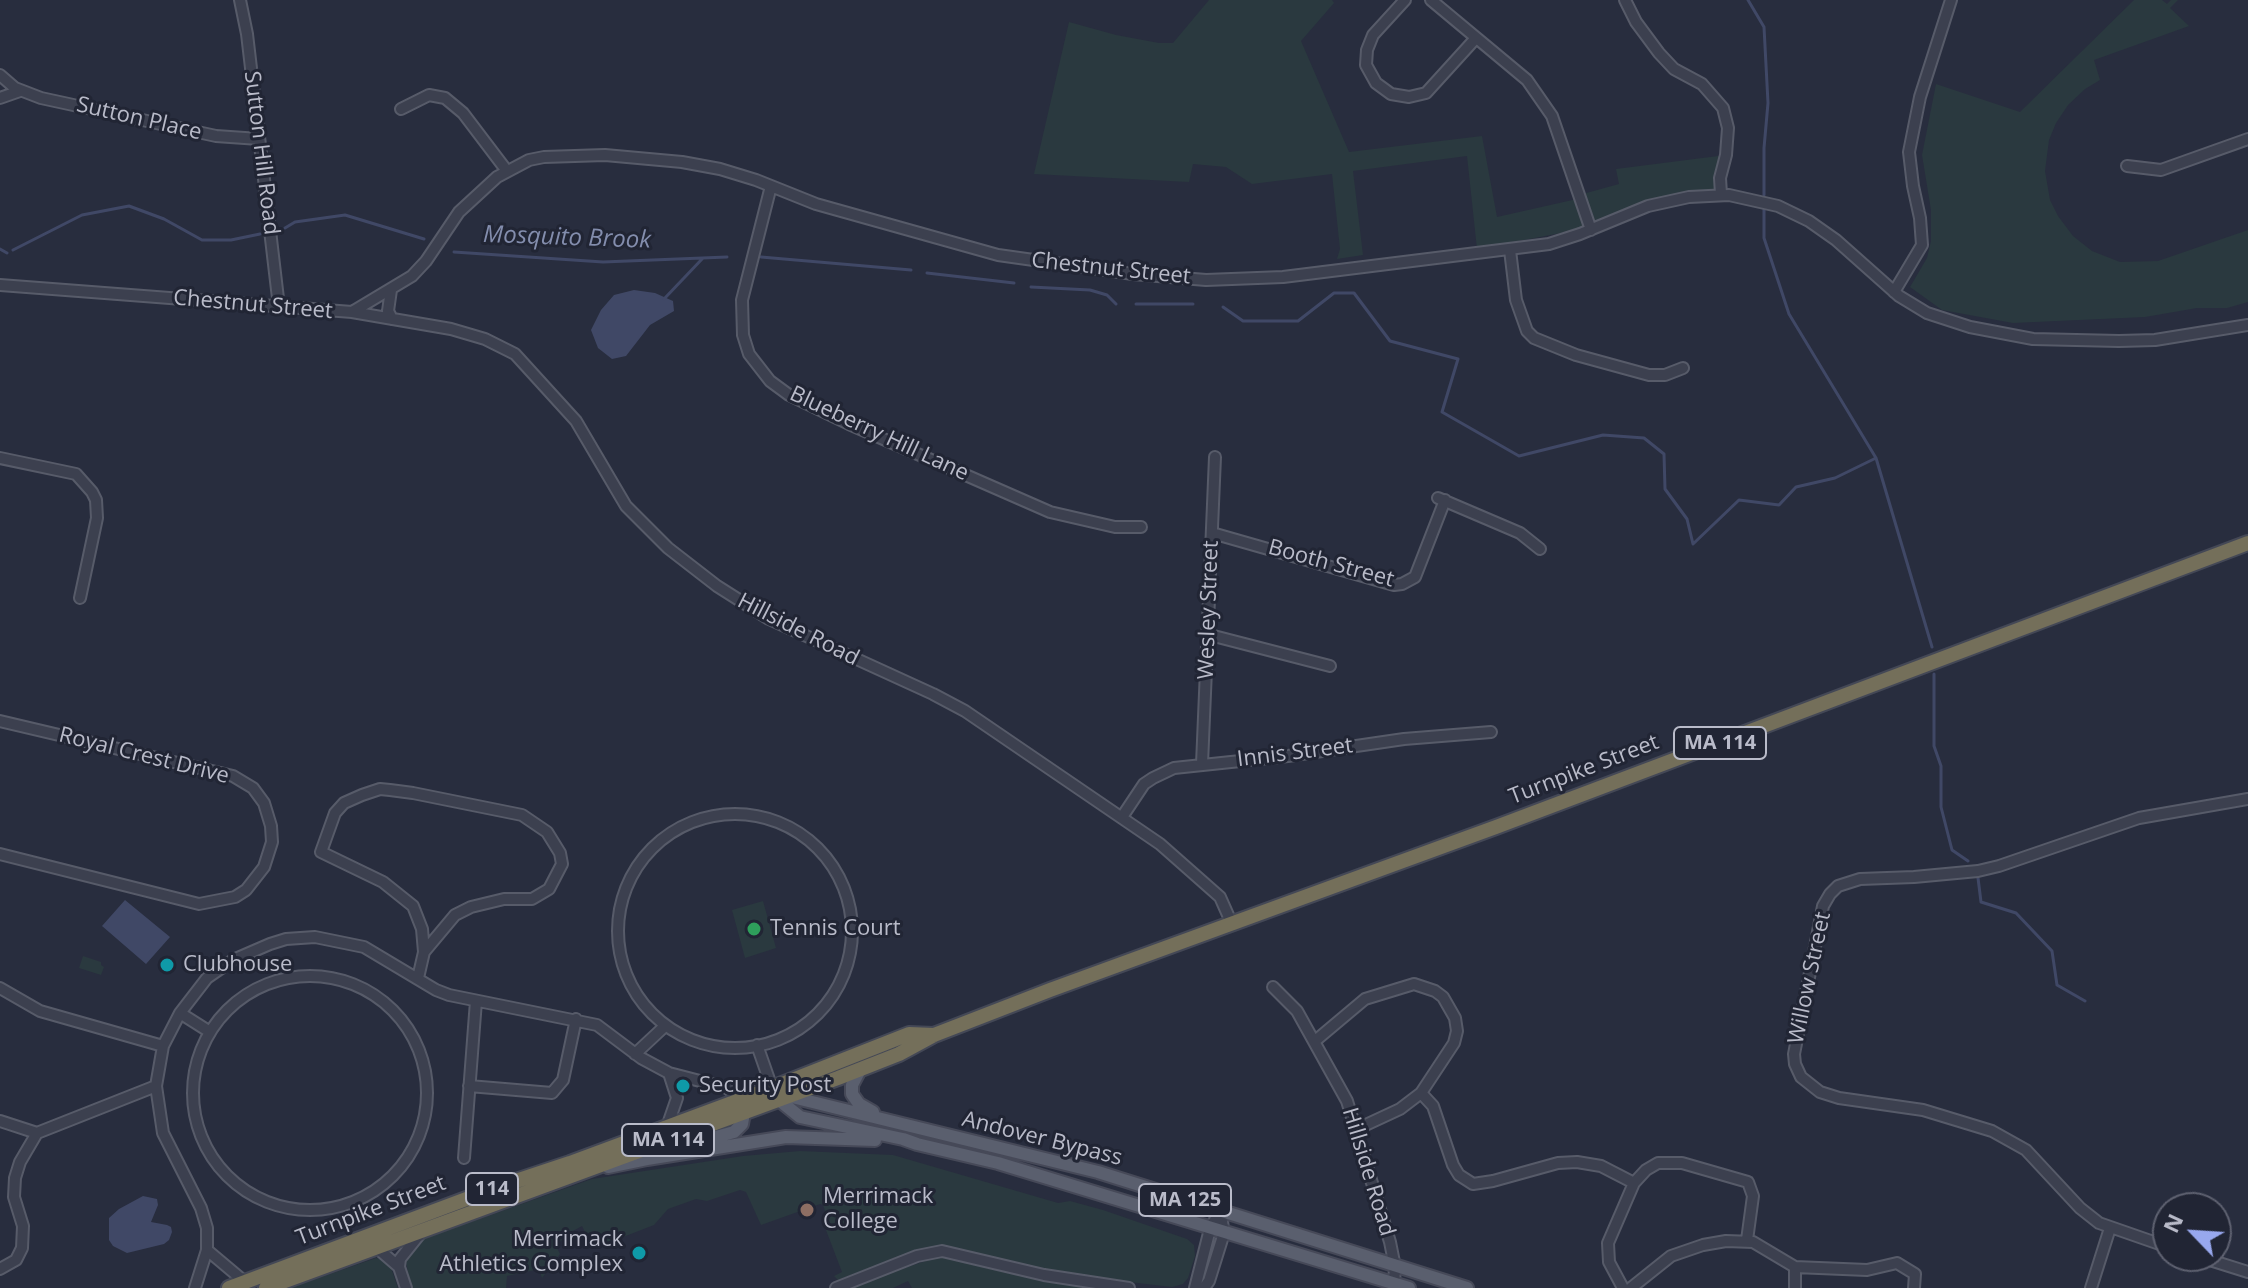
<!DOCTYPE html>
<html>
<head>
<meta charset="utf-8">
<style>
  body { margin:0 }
  #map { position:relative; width:2248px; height:1288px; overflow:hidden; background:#282d3e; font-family:"Open Sans",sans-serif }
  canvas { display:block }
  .north { position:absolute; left:2152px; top:1192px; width:80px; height:80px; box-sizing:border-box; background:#212534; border:2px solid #5e6170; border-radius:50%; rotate:295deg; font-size:22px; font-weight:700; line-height:32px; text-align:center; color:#b9bbc9 }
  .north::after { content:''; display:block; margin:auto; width:28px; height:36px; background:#98a8ee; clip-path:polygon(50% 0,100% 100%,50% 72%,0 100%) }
</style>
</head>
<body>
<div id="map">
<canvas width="2248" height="1288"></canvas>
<div class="north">N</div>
</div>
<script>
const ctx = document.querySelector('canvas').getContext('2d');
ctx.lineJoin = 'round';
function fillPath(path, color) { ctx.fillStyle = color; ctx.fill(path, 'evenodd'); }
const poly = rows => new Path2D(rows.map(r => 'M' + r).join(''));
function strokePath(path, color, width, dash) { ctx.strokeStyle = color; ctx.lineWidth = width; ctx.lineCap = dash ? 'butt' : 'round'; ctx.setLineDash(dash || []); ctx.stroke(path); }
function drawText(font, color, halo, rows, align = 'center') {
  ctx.font = font + ' "Open Sans",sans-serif'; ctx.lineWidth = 6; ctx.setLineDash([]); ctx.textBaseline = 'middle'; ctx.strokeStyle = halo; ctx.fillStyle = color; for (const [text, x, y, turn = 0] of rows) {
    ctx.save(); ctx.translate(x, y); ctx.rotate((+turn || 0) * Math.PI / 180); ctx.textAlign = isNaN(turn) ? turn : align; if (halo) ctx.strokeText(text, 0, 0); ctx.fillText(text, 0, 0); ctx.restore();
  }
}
fillPath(poly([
  [1209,0,1332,0,1334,3,1301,41,1349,152,1482,136,1497,217,1577,199,1587,228,1477,249,1467,156,1353,171,1363,255,1337,259,1340,249,1332,174,1252,184,1226,167,1193,164,1189,182,1034,174,1069,22,1116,35,1159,43,1173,43],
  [2134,0,2162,0,2167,4,2171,0,2178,0,2170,8,2189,26,2094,60,2100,80,2085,89,2068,105,2056,123,2049,140,2045,171,2050,200,2058,216,2073,236,2092,251,2120,262,2158,261,2248,230,2248,302,2227,308,2197,308,2145,317,2013,323,1942,310,1910,287,1927,258,1931,241,1931,210,1922,155,1936,84,2020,112],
  [1726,155,1721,194,1689,197,1591,230,1579,195,1619,184,1616,169],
  [763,901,776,948,745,958,732,910],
  [83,956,101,962,101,965,104,967,101,975,79,968],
  [800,1151,893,1155,1058,1203,1070,1201,1103,1210,1187,1239,1194,1245,1195,1256,1188,1278,1183,1284,1172,1287,1052,1273,990,1259,946,1246,903,1255,838,1280,834,1276,842,1272,826,1230,831,1228,823,1205,820,1204,761,1225,746,1192,740,1190,707,1201,696,1199,668,1209,654,1225,605,1244,591,1244,582,1226,569,1233,556,1246,560,1254,542,1278,539,1269,507,1276,506,1288,411,1288,405,1257,412,1243,592,1179,743,1156],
  [938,1257,947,1258,994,1270,1092,1288,912,1288,908,1281,893,1288,855,1288,855,1284],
  [376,1258,382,1259,390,1265,398,1288,290,1288]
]), '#2a393f');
fillPath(poly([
  [634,290,655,293,673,301,674,311,650,325,626,356,612,359,598,348,591,330,601,310,614,295],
  [125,900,170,937,146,964,102,926],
  [143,1196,157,1199,158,1205,151,1222,167,1225,171,1227,172,1232,169,1240,164,1244,127,1253,113,1246,109,1240,109,1218,119,1209]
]), '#404866');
strokePath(poly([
  [1748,0,1764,27,1768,103,1764,148,1764,195],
  [1764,209,1764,238,1789,314,1876,458,1932,647],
  [285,228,295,222,345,215,424,239],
  [0,249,7,253],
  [13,250,82,215,129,206,164,219,202,240,231,240,260,234],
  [454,252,603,262,727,257],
  [761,257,911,270],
  [927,273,1014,283],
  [1031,287,1090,290,1107,295,1116,304],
  [664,299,703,258],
  [1136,304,1193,304],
  [1223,307,1243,321,1298,321,1334,293,1354,293,1390,341,1458,359,1442,412,1519,456,1603,435,1644,438,1664,454,1665,489,1687,519,1693,544,1739,500,1779,505,1796,487,1835,478,1876,458],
  [1934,674,1934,746,1941,766,1941,807,1952,850,1968,861],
  [1978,878,1981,902,2016,913,2052,951,2057,985,2085,1001]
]), '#404866', 3);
const minor = poly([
  [240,0,247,34,279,307],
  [1405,0,1373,35,1367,50,1366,65,1376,83,1391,94,1409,97,1426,93,1476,38],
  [1431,0,1527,80,1552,116,1591,230],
  [1625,0,1636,22,1659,53,1674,69,1702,84,1723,108,1728,128,1726,155,1720,178,1721,194],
  [0,75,15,88,41,98,216,136,259,139],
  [0,98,20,91],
  [401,109,429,95,445,98,463,113,507,171],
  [2127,166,2161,170,2248,139],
  [771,186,742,300,743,335,749,354,770,381,789,395,849,424,1050,512,1115,527,1141,527],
  [1510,250,1516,300,1527,331,1534,338,1576,355,1649,375,1665,375,1683,368],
  [0,285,352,312,412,276,426,261,459,212,497,177,529,160,544,157,605,155,682,162,720,169,756,180,816,204,998,255,1133,274,1206,280,1283,277,1549,244,1580,234,1648,206,1689,197,1729,195,1778,206,1809,221,1836,240,1899,296,1927,313,1970,327,2033,339,2119,341,2155,340,2248,325],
  [391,290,388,311,392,319],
  [1894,292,1922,245,1920,218,1913,186,1909,152,1920,97,1951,0],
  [352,312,451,329,485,339,515,354,576,421,626,506,668,548,717,586,769,619,933,694,965,711,1160,844,1220,897,1232,924],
  [0,458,76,474,92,492,96,500,97,518,80,598],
  [1438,498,1520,533,1540,549],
  [1212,533,1394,585,1402,584,1415,577,1445,500],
  [1206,634,1330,666],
  [0,721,233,776,253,788,264,803,271,826,272,842,264,867,246,890,235,897,199,904,0,854],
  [1202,764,1215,457],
  '618 931a117 117 0 1 1 234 0a117 117 0 1 1-234 0Z',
  [1122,817,1144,784,1153,778,1174,768,1288,756,1404,739,1491,732],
  '193 1093a117 117 0 1 1 234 0a117 117 0 1 1-234 0Z',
  [418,978,424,952,422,929,413,906,383,882,321,852,335,813,344,803,362,795,380,789,390,790,413,793,522,815,547,832,560,853,562,864,549,889,532,899,504,899,471,907,455,915,424,952],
  [1273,987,1297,1011,1347,1101,1390,1242,1395,1267,1394,1283],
  [0,988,40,1011,163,1046],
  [180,1013,210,1032],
  [1315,1041,1365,999,1414,984,1435,991,1443,997,1455,1018,1457,1031,1454,1043,1421,1093,1400,1109,1357,1129],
  [757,1045,772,1088],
  [635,1054,665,1026],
  [469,1086,552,1093,563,1080,576,1019],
  [1421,1093,1433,1106,1453,1165,1459,1175,1473,1184,1493,1181,1558,1163,1577,1162,1601,1166,1634,1183],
  [0,1121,37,1133,20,1162,15,1178,14,1197,23,1226,22,1248,16,1260,0,1269],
  [667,1127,677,1098,669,1073],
  [37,1133,156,1086],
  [464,1158,476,1001],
  [2168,1247,2099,1223,2080,1208,2026,1150,1992,1131,1923,1110,1839,1098,1820,1092,1801,1077,1795,1064,1794,1054,1823,906,1830,894,1838,886,1860,879,1914,877,1978,871,1999,866,2139,818,2248,799],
  [377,1248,399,1267],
  [207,1250,245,1282],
  [2197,1256,2248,1272],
  [195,1288,207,1250,207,1228,201,1208,163,1133,156,1086,163,1046,180,1013,207,978,233,960,270,944,286,939,315,937,364,947,436,990,449,995,597,1025,641,1058,669,1073,727,1088,740,1099],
  [406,1288,399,1267,400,1259,420,1234],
  [836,1288,917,1256,942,1251,1044,1275,1129,1288],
  [1195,1288,1210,1229,1220,1211,1224,1233,1209,1281,1204,1288],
  [1623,1288,1609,1262,1608,1243,1634,1183,1646,1170,1658,1163,1682,1163,1748,1182,1753,1196,1747,1240],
  [1631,1288,1671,1256,1703,1245,1726,1241,1753,1242,1795,1267],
  [1795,1288,1795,1267,1867,1270,1897,1263,1915,1274,1914,1288],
  [2091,1288,2110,1228]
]);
const major = poly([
  [860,1070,852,1085,852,1094,859,1104,873,1112],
  [788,1096,1098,1172,1467,1288],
  [779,1100,800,1117,903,1139,917,1144,998,1163,1409,1288],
  [676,1148,734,1132,742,1124,744,1113],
  [608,1167,647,1159,786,1137,875,1140]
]);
const highway = poly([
  [229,1288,501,1186,570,1163,772,1088,909,1034,934,1035],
  [266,1288,838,1078,899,1054,934,1035,1050,990,1496,827,2248,543]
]);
strokePath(minor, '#575b69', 14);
strokePath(major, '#464958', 16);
strokePath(highway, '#444856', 18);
strokePath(minor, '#3c404f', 10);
strokePath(major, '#5a5f6e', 12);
strokePath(highway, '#746f5a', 14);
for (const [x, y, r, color] of [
  [754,929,8,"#2e9e5b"],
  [167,965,8,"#0f9aa8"],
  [683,1086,8,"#0f9aa8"],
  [807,1210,8,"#8d6e63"],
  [639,1253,8,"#0f9aa8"]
]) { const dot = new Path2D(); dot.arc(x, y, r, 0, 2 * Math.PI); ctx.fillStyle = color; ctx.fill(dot); strokePath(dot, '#212534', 3); }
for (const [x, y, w] of [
  [1720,743,92],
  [668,1140,92],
  [492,1189,52],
  [1185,1200,92]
]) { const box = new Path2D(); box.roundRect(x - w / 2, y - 16, w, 32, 6); ctx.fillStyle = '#212534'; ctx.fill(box); strokePath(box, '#b9bbc9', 2); }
drawText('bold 20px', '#b9bbc9', null, [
  ["MA 114",1720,743],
  ["MA 114",668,1140],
  ["114",492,1189],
  ["MA 125",1185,1200]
]);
drawText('22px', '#b9bbc9', '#212534', [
  ["Sutton Place",139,119,13],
  ["Sutton Hill Road",261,153,83],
  ["Chestnut Street",1111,269,6],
  ["Chestnut Street",253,305,5],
  ["Blueberry Hill Lane",879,434,25],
  ["Booth Street",1331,564,15],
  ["Wesley Street",1209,610,-88],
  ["Hillside Road",798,630,27],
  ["Innis Street",1295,753,-7],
  ["Royal Crest Drive",144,756,14],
  ["Turnpike Street",1584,770,-21],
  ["Willow Street",1810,978,-78],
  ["Andover Bypass",1042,1139,14],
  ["Hillside Road",1368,1172,73],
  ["Turnpike Street",371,1211,-21]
]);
drawText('22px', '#b9bbc9', '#212534', [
  ["Tennis Court",770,929],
  ["Clubhouse",183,965],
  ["Security Post",699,1086],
  ["Merrimack",823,1197],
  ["College",823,1222],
  ["Merrimack",623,1240,"right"],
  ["Athletics Complex",623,1265,"right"]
], 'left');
drawText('italic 24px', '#838dad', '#212534', [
  ["Mosquito Brook",567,238,2]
]);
</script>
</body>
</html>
